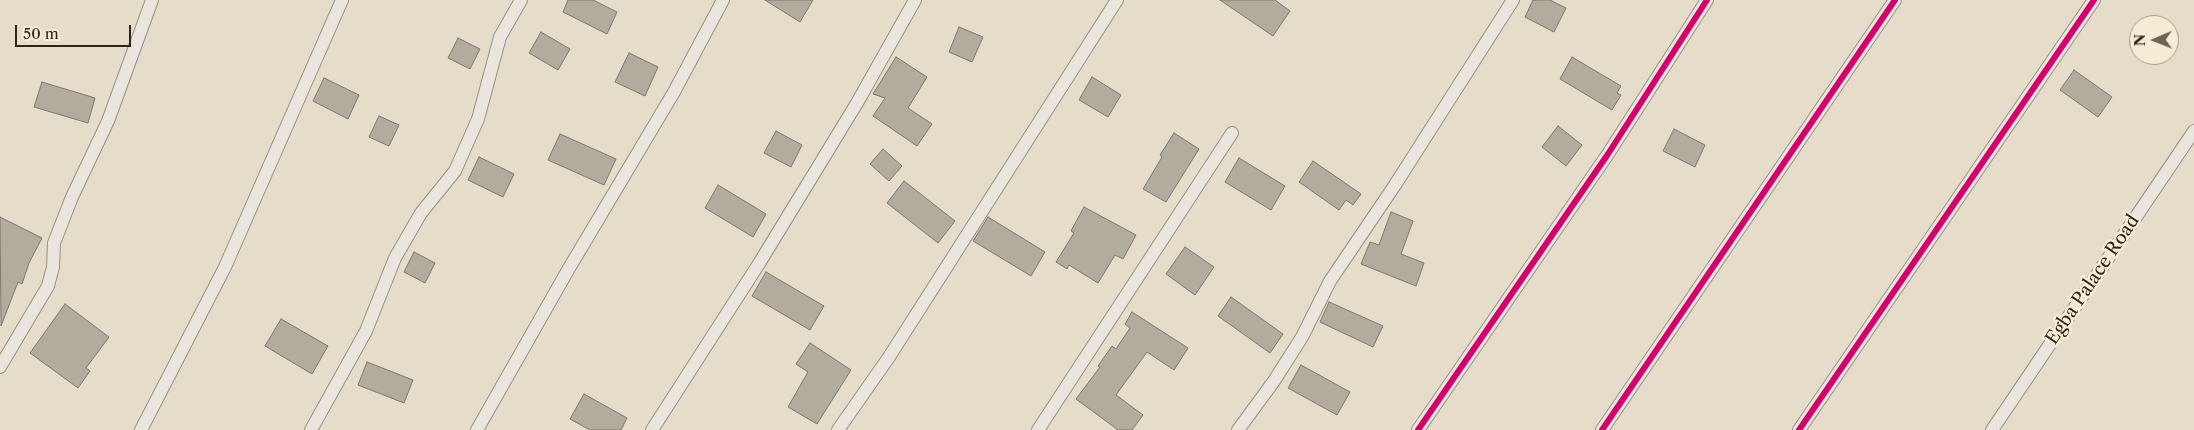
<!DOCTYPE html>
<html>
<head>
<meta charset="utf-8">
<style>
  body { margin:0 }
  #map { position:relative; width:2194px; height:430px; overflow:hidden; background:#e5ddca; font-family:"Libre Caslon Text",serif }
  canvas { display:block }
  .north { position:absolute; left:2129px; top:15px; width:50px; height:50px; box-sizing:border-box; background:#f6ecd5; border:1px solid #a69c8a; border-radius:50%; rotate:269deg; font-size:14px; font-weight:700; line-height:20px; text-align:center; color:#2f2319 }
  .north::after { content:''; display:block; margin:auto; width:18px; height:22px; background:#6f6457; clip-path:polygon(50% 0,100% 100%,50% 72%,0 100%) }
  .scale { position:absolute; left:15px; top:25px; width:116px; height:22px; box-sizing:border-box; border:2px solid #2f2319; border-top:0; padding-left:6px; font-size:15px; line-height:18px; white-space:nowrap; color:#2f2319; -webkit-text-stroke:4px #f6ecd5; paint-order:stroke }
</style>
</head>
<body>
<div id="map">
<canvas width="2194" height="430"></canvas>
<div class="north">N</div>
<div class="scale">50 m</div>
</div>
<script>
const ctx = document.querySelector('canvas').getContext('2d');
ctx.lineJoin = 'round';
function fillPath(path, color) { ctx.fillStyle = color; ctx.fill(path, 'evenodd'); }
const poly = rows => new Path2D(rows.map(r => 'M' + r).join(''));
function strokePath(path, color, width, dash) { ctx.strokeStyle = color; ctx.lineWidth = width; ctx.lineCap = dash ? 'butt' : 'round'; ctx.setLineDash(dash || []); ctx.stroke(path); }
function drawText(font, color, halo, rows, align = 'center') {
  ctx.font = font + ' "Libre Caslon Text",serif'; ctx.lineWidth = 5; ctx.setLineDash([]); ctx.textBaseline = 'middle'; ctx.strokeStyle = halo; ctx.fillStyle = color; for (const [text, x, y, turn = 0] of rows) {
    ctx.save(); ctx.translate(x, y); ctx.rotate((+turn || 0) * Math.PI / 180); ctx.textAlign = isNaN(turn) ? turn : align; if (halo) ctx.strokeText(text, 0, 0); ctx.fillText(text, 0, 0); ctx.restore();
  }
}
const building = poly([
  [568,0,593,0,617,12,607,34,563,12,568,0],
  [765,0,813,0,800,22,765,0],
  [1220,0,1275,0,1290,11,1273,36,1220,0],
  [1533,0,1550,0,1566,8,1554,32,1525,17,1533,0],
  [959,27,983,37,972,62,949,52,959,27],
  [541,32,570,49,558,70,529,53,541,32],
  [458,38,480,49,470,69,448,58,458,38],
  [629,53,658,67,645,96,615,82,629,53],
  [896,57,927,77,908,108,932,124,917,146,873,116,885,98,873,94,896,57],
  [1572,57,1621,86,1617,93,1621,95,1612,110,1560,79,1572,57],
  [2074,70,2112,97,2098,117,2060,90,2074,70],
  [1092,77,1121,95,1108,117,1079,100,1092,77],
  [324,78,359,95,348,119,313,101,324,78],
  [42,82,95,98,88,123,34,107,42,82],
  [379,116,399,125,389,146,369,137,379,116],
  [1558,126,1582,145,1566,166,1542,147,1558,126],
  [1674,129,1705,145,1695,167,1663,151,1674,129],
  [776,131,802,145,791,167,764,153,776,131],
  [1174,133,1199,149,1166,202,1143,189,1162,157,1160,155,1174,133],
  [560,134,616,159,604,185,548,160,560,134],
  [883,149,902,166,889,181,870,164,883,149],
  [479,157,514,174,503,197,468,180,479,157],
  [1239,158,1285,186,1271,210,1225,182,1239,158],
  [1313,161,1361,194,1353,205,1346,200,1339,210,1299,182,1313,161],
  [904,181,955,221,938,243,887,203,904,181],
  [718,185,766,214,753,237,705,208,718,185],
  [1084,207,1136,235,1123,259,1115,255,1098,283,1069,265,1067,269,1056,262,1074,233,1071,231,1084,207],
  [1391,212,1413,221,1401,254,1424,263,1416,286,1361,264,1370,242,1379,245,1391,212],
  [0,217,42,238,29,263,22,284,18,282,1,326,0,217],
  [988,217,1045,252,1031,276,973,241,988,217],
  [1185,247,1214,267,1195,295,1166,274,1185,247],
  [414,252,435,263,425,283,404,272,414,252],
  [766,272,824,306,810,330,752,296,766,272],
  [1231,297,1283,334,1270,353,1218,316,1231,297],
  [1329,302,1383,326,1373,347,1320,322,1329,302],
  [65,304,109,337,86,368,90,371,78,388,30,353,65,304],
  [1132,312,1188,348,1174,370,1147,352,1116,395,1143,415,1132,430,1118,430,1076,399,1100,367,1098,366,1112,346,1116,349,1130,328,1125,324,1132,312],
  [281,319,328,346,312,374,265,346,281,319],
  [810,343,851,370,817,424,788,407,808,372,796,364,810,343],
  [367,362,413,380,404,403,358,385,367,362],
  [1301,365,1350,392,1337,415,1288,388,1301,365],
  [584,394,627,418,621,430,590,430,570,419,584,394]
]);
fillPath(building, '#b2ac9f');
strokePath(building, '#7d776c', 1);
const minor = poly([
  [0,367,48,286,53,267,54,243,72,197,108,121,152,0],
  [141,430,225,267,342,0],
  [311,430,366,331,395,258,421,213,455,171,478,119,500,37,521,0],
  [477,430,568,270,674,92,723,0],
  [652,430,760,262,857,103,915,0],
  [838,430,889,357,1117,0],
  [1038,430,1232,133],
  [1238,430,1274,381,1302,337,1330,281,1395,185,1513,0],
  [1418,430,1608,154,1707,0],
  [1602,430,1895,0],
  [1799,430,2094,0],
  [1992,430,2194,131]
]);
strokePath(minor, '#969185', 14);
strokePath(minor, '#eae6dd', 12);
strokePath(poly([
  [1418,430,1608,154,1707,0],
  [1602,430,1895,0],
  [1799,430,2094,0]
]), '#d6006c', 6);
drawText('18px', '#2f2319', '#f6ecd5', [
  ["Egba Palace Road",2093,280,-56]
]);
</script>
</body>
</html>
